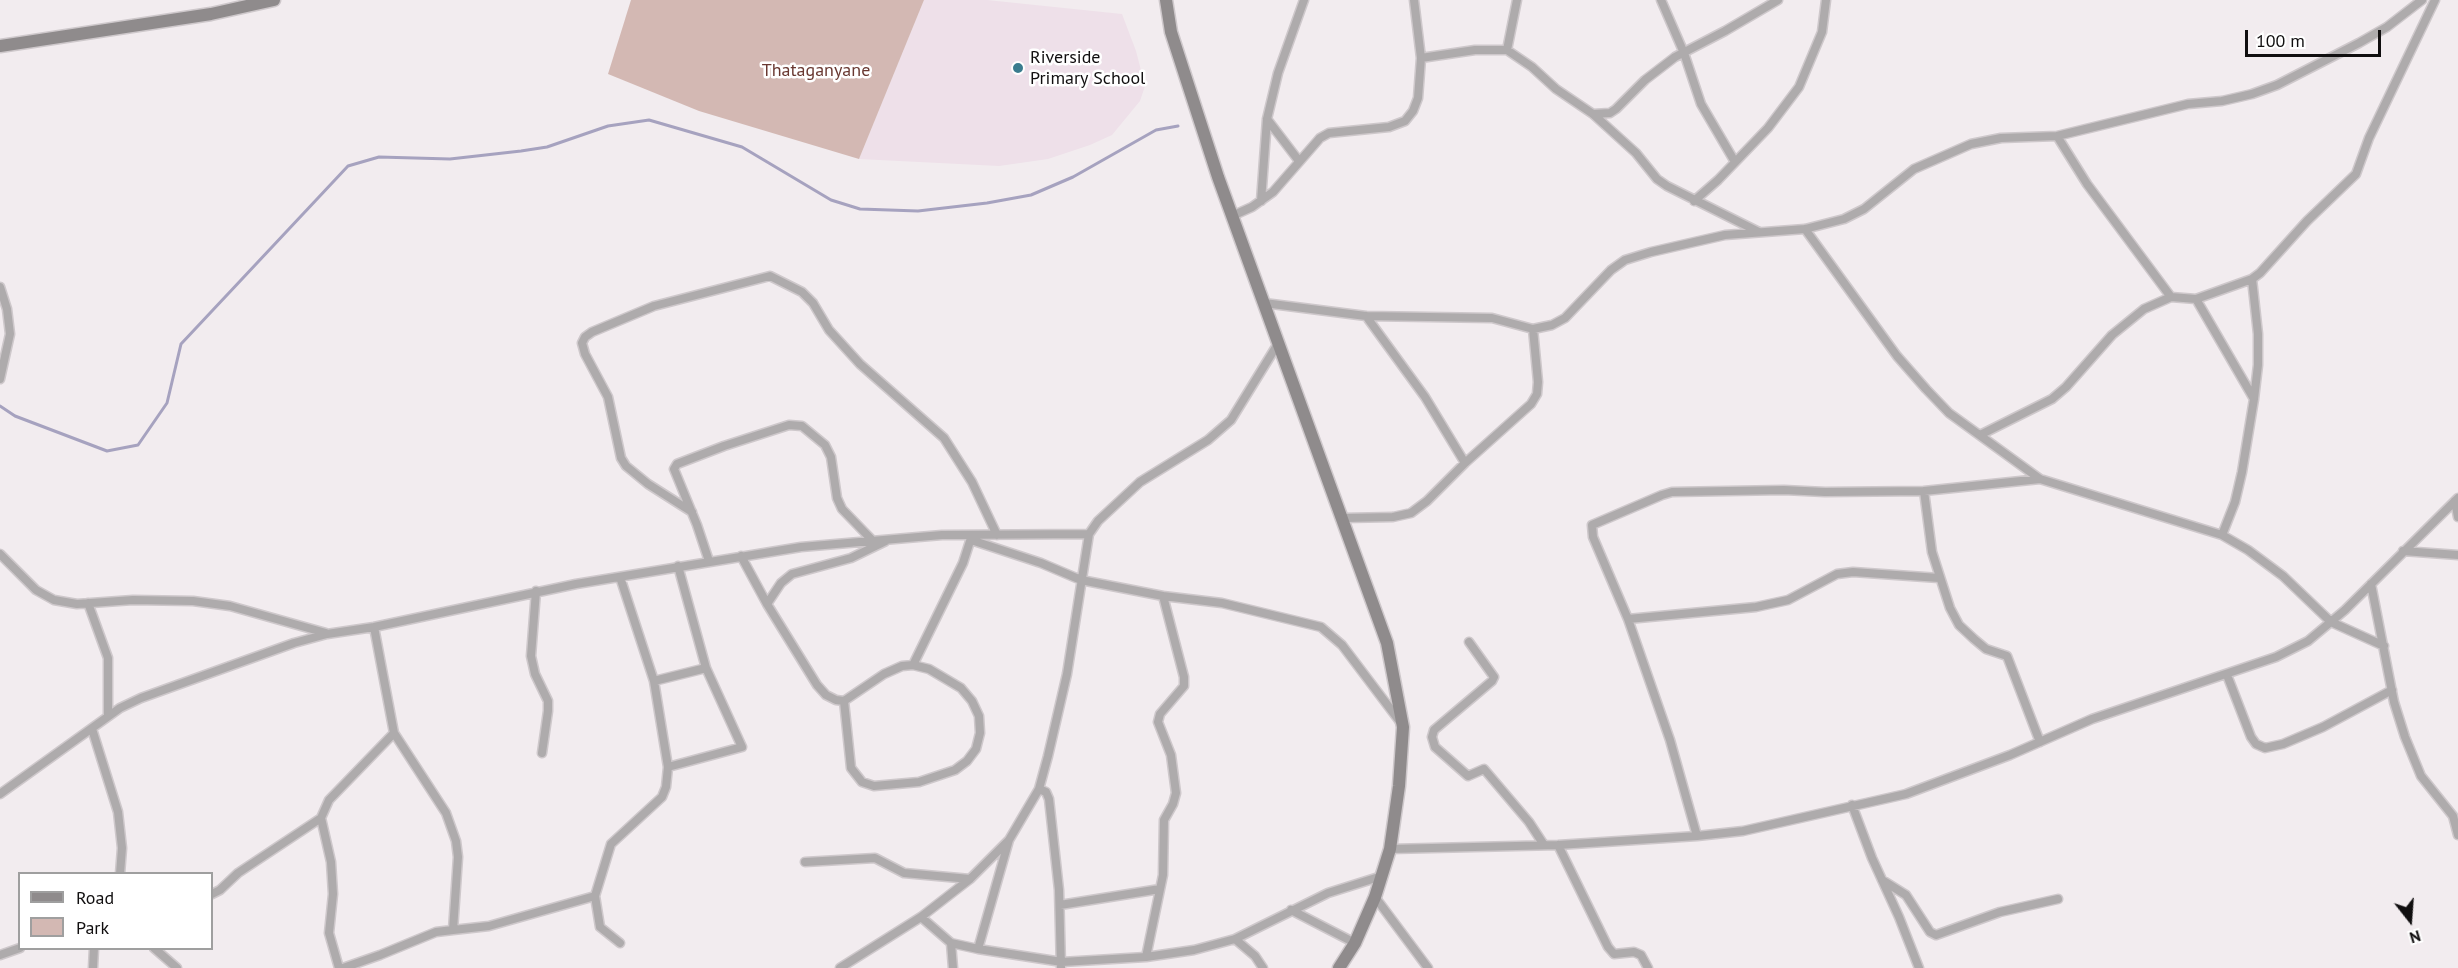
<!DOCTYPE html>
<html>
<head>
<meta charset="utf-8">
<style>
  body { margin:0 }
  #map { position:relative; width:2458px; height:968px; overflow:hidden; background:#f2ecef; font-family:"PT Sans",sans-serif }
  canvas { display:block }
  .legend { position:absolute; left:18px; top:872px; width:195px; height:78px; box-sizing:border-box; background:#fff; border:2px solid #9f9f9f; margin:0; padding:8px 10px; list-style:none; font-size:18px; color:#100e0f }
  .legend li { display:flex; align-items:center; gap:12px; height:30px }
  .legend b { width:30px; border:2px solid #9f9f9f }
  .north { position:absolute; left:2380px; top:890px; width:60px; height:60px; -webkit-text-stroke:4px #fff; paint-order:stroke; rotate:163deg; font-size:16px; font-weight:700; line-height:24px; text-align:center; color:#100e0f }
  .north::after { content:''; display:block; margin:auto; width:21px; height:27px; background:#100e0f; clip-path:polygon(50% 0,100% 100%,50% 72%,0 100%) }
  .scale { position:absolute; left:2245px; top:30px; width:136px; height:27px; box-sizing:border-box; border:3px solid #100e0f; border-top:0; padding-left:8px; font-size:18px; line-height:21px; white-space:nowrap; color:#100e0f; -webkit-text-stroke:4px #fff; paint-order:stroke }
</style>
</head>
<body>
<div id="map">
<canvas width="2458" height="968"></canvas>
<ul class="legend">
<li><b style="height:8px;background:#8f8b8c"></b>Road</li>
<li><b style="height:16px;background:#d3b8b3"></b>Park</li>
</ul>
<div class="north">N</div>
<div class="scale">100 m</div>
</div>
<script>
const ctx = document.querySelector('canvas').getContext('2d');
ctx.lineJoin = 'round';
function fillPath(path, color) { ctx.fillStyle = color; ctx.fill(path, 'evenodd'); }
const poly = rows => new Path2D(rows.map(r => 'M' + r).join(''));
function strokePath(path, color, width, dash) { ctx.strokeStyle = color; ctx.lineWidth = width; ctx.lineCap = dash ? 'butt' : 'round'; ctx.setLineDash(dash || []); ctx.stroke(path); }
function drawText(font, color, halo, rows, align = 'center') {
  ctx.font = font + ' "PT Sans",sans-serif'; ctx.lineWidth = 5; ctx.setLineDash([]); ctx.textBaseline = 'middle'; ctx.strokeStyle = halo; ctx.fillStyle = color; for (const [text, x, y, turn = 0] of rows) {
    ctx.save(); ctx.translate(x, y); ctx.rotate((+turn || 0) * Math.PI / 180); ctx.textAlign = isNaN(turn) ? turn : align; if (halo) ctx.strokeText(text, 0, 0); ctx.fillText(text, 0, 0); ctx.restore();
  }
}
fillPath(poly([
  [924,0,987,0,1122,14,1136,51,1145,86,1140,101,1112,135,1090,145,1048,159,999,166,859,159]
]), '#eee0e9');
fillPath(poly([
  [631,0,924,0,859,159,699,111,608,74]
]), '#d3b8b3');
strokePath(poly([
  [0,406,15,416,107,451,138,445,167,403,181,344,348,166,379,157,450,159,521,151,547,147,608,126,649,120,742,147,831,200,860,209,918,211,987,203,1031,195,1073,177,1156,130,1178,126]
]), '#a6a2bf', 3);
const street = poly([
  [1661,0,1684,53,1701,104,1735,162],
  [1507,50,1517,0],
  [1421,58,1475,50,1507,50,1532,67,1556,89,1593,114,1636,153,1657,179,1667,186,1759,232],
  [1593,114,1610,113,1616,109,1645,80,1675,57,1725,31,1778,0],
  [1267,119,1299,161],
  [2057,136,2087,184,2171,297],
  [1261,201,1267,119,1278,73,1304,0],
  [1694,201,1718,180,1768,128,1799,87,1822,32,1826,0],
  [1232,216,1252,207,1273,192,1320,138,1329,133,1389,127,1405,121,1413,111,1418,98,1421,58,1414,0],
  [1805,229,1897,356,1926,389,1949,413,2040,479,2222,535,2248,550,2283,576,2331,622,2384,646],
  [0,287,7,309,10,334,0,379],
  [2196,299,2254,399],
  [1264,303,1366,316,1492,318,1533,329,1552,325,1565,318,1611,270,1625,260,1651,252,1725,235,1805,229,1844,219,1864,209,1914,169,1971,144,2001,138,2057,136,2188,104,2222,101,2252,94,2277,85,2359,43,2387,27,2422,0],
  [1366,316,1425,397,1465,463],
  [1980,435,2052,399,2066,387,2112,335,2144,309,2171,297,2196,299,2252,279,2260,273,2307,221,2356,174,2369,138,2435,0],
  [1924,491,1932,552,1950,608,1959,625,1974,639,1986,649,2007,656,2040,742],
  [2455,501,2458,517],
  [692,512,648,484,626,466,621,458,608,397,585,354,582,343,585,337,592,332,654,306,770,276,802,292,813,303,829,330,860,364,944,438,972,482,997,535],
  [1344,518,1393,517,1411,513,1427,501,1465,463,1531,404,1537,394,1538,382,1533,329],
  [2222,535,2235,502,2242,472,2254,399,2258,365,2258,334,2252,279],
  [971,540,1041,563,1081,580,1163,596,1184,677,1184,686,1160,714,1158,722,1171,755,1176,793,1173,804,1164,820,1163,875,1146,957],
  [2403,551,2458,555],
  [0,554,36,590,54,600,77,604,133,600,193,601,230,606,326,633],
  [741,556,767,604,817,685,826,695,836,700,844,701,884,674,902,666,913,665,929,669,961,688,972,701,979,716,980,733,976,749,967,761,955,770,919,782,874,786,862,782,851,768,844,701],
  [709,561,697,525,674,469,677,464,724,446,789,425,802,426,825,445,831,457,837,498,842,509,872,540],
  [620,577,654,681],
  [2371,584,2394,702,2405,737,2421,776,2453,816,2458,835],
  [536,591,531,656,535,674,548,701,548,711,542,753],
  [1163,596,1222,603,1321,627,1342,645,1401,723],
  [88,603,108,658,108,716],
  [767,604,781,583,792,574,851,558,886,541],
  [1628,619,1756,607,1788,600,1837,574,1853,572,1939,578],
  [374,627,394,733,446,813,456,841,458,857,453,930,489,926,595,896],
  [1469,642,1494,677,1492,681,1434,730,1432,737,1435,747,1468,776,1484,769,1529,822,1544,845],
  [913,665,963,563,972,535],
  [2227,675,2251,737,2256,744,2265,748,2283,744,2323,727,2392,690],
  [92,729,118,812,122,848,120,874],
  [668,767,654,681,706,668],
  [1039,789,1046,792,1049,799,1059,890,1061,968],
  [0,794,120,708,141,698,294,643,327,634,374,627,576,584,801,547,942,535,1089,534,1098,521,1140,482,1208,440,1231,420,1279,342],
  [1852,805,1872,858,1899,917,1919,968],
  [321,818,329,800,394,733],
  [1697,836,1670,740,1628,619,1593,537,1592,525,1662,495,1672,492,1784,490,1825,492,1924,491,2040,479],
  [1009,840,978,949,1062,962,1146,957,1194,950,1235,939,1328,893,1382,876],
  [1558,845,1608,947,1614,954,1634,952,1641,955,1648,968],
  [1390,849,1558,845,1697,836,1743,831,1906,794,2010,755,2092,719,2276,657,2308,641,2345,610,2458,498],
  [805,862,875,858,904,873,970,879],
  [1882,880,1906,895,1930,932,1936,935,2000,912,2058,899],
  [212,894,220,890,238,873,321,818,331,862,333,894,329,933,339,968],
  [1375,897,1428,968],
  [1060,905,1160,889],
  [1291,910,1355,943],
  [921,917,951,943,978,949],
  [1235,939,1255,956,1263,968],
  [620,943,600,927,595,896,611,844,662,797,666,787,668,767,742,747,706,668,678,566],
  [951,943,953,968],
  [154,948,177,968],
  [0,955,20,948],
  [93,968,94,948],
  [343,968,380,955,436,932,453,930],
  [840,968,921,917,970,879,1009,840,1039,789,1048,756,1067,674,1089,534]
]);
const secondary = poly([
  [1166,0,1171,32,1218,177,1387,643,1403,727,1399,786,1390,849,1375,897,1355,943,1339,968],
  [0,46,211,14,274,0]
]);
strokePath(street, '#cec8cb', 11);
strokePath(secondary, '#cec8cb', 15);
strokePath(street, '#aeabac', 8);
strokePath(secondary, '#8f8b8c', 12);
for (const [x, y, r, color] of [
  [1018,68,6,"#3a7c8e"]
]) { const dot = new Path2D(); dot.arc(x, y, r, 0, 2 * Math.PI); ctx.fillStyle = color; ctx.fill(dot); strokePath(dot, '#fff', 2); }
drawText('18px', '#100e0f', '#fff', [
  ["Riverside",1030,58],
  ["Primary School",1030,79]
], 'left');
drawText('18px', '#693831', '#fff', [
  ["Thataganyane",816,71]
]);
</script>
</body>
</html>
